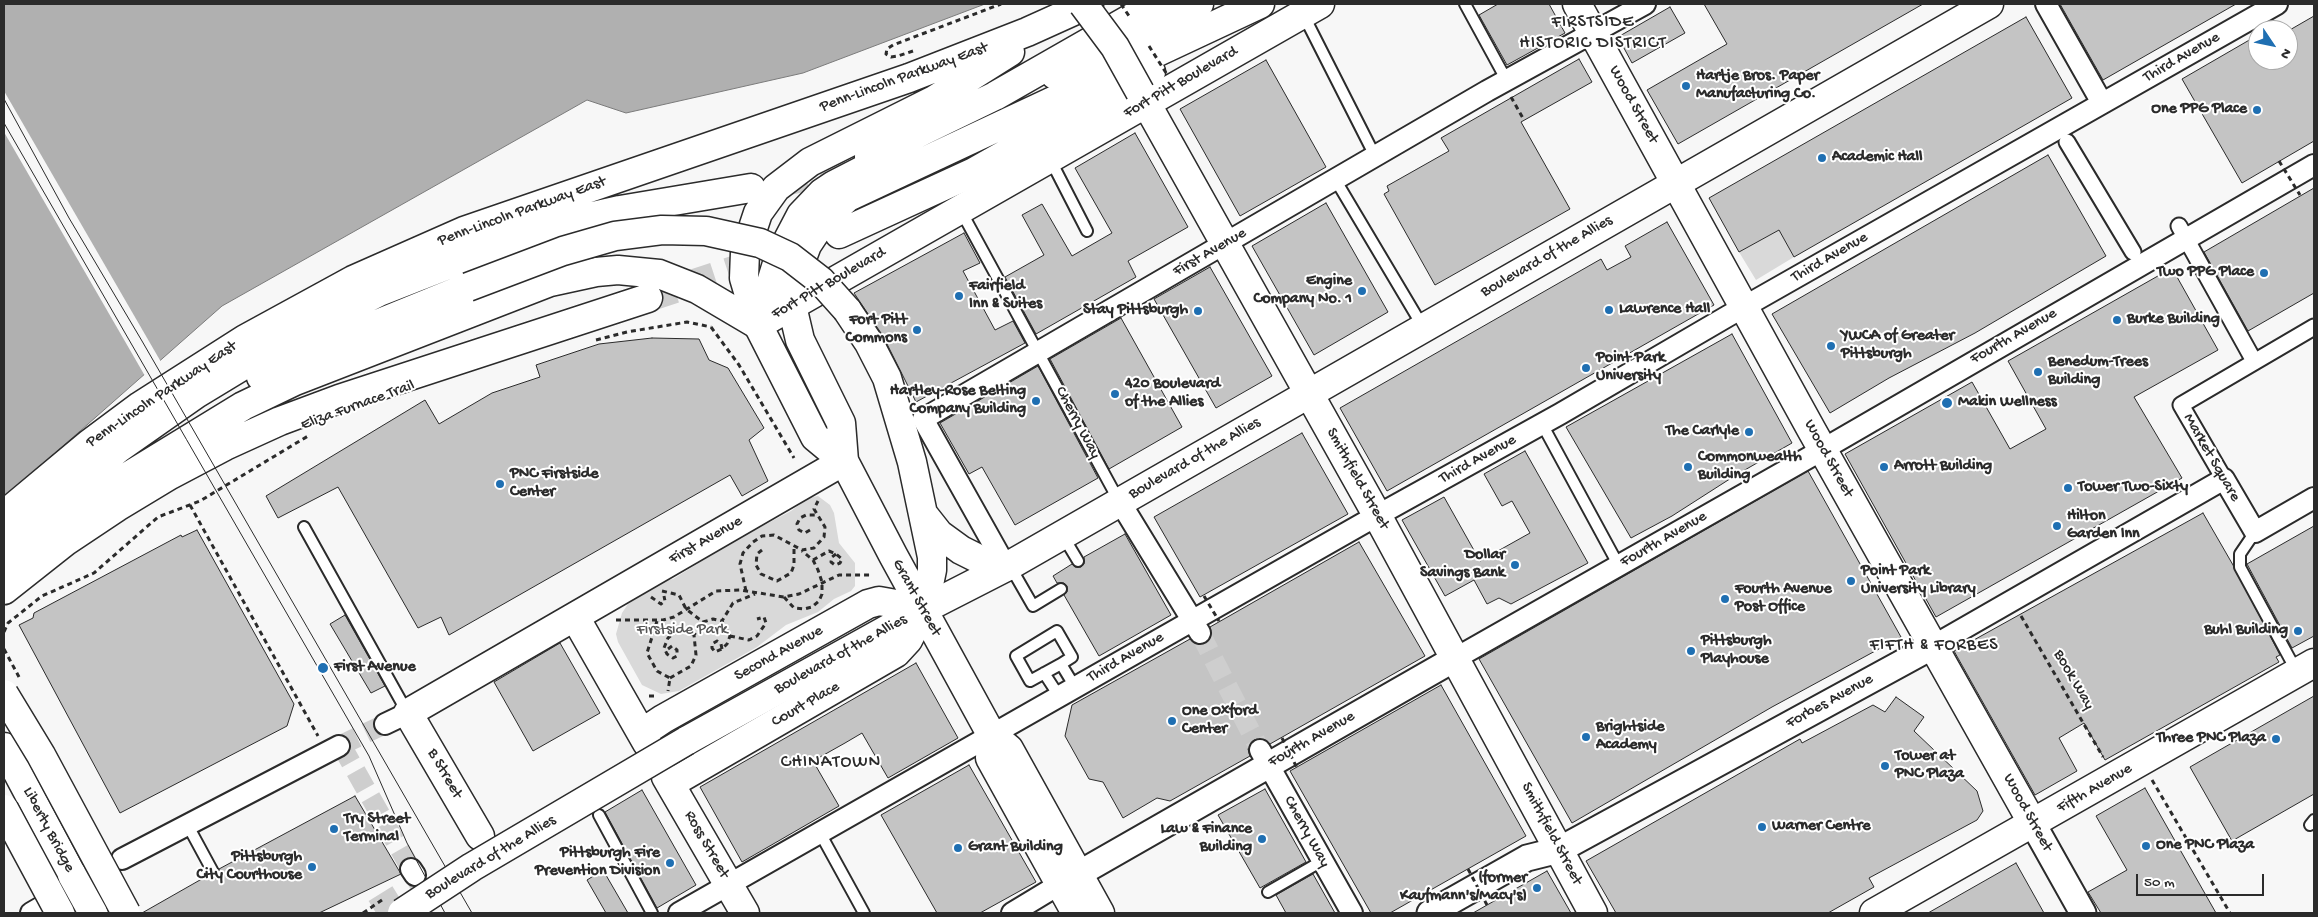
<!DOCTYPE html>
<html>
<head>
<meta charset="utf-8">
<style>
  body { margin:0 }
  #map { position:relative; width:2318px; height:917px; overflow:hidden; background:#f7f7f7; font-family:"Gochi Hand",sans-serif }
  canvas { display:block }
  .frame { position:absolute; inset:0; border:5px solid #2b2b2b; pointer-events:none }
  .north { position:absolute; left:2248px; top:20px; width:50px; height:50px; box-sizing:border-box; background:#fff; border:1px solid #aaa; border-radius:50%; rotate:124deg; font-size:14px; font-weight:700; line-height:20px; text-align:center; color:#2b2b2b }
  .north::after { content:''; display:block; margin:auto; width:18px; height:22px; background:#1f6fb2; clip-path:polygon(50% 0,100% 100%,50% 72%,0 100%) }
  .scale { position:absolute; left:2136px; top:874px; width:128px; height:22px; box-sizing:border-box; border:2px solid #2b2b2b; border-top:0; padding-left:6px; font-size:15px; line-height:18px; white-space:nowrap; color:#2b2b2b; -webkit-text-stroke:4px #fff; paint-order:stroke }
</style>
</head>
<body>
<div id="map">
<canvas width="2318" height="917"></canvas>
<div class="frame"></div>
<div class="north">N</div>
<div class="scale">50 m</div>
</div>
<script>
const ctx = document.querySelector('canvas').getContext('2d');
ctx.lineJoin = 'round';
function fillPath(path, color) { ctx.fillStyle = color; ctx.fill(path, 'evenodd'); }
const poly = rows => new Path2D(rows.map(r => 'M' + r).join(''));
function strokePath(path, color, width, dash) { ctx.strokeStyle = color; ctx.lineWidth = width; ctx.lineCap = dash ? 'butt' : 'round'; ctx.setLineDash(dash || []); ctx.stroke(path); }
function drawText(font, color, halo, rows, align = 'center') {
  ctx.font = font + ' "Gochi Hand",sans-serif'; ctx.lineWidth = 4; ctx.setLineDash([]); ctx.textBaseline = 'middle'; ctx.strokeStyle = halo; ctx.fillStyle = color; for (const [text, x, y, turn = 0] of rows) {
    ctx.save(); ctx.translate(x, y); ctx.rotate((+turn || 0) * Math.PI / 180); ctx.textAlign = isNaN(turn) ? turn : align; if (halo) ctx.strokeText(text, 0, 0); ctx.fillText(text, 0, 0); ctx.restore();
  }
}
fillPath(poly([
  [1779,230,1794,257,1756,280,1739,252],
  [818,496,830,505,834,513,839,543,855,563,855,586,851,591,834,599,818,612,786,625,757,647,679,691,661,694,642,685,618,642,616,634,622,613,628,604,663,581,673,579,734,541,791,511,808,498]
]), '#d9d9d9');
const water = poly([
  [4,4,985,4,803,73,626,113,587,100,222,306,4,498,4,4]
]);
fillPath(water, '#b0b0b0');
strokePath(water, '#7b7b7b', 1);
fillPath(poly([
  [4,91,161,362,145,376,4,132]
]), '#f7f7f7');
const building = poly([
  [1498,4,1549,4,1565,33,1507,65,1479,15,1498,4],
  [1704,4,1923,4,1678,144,1647,90,1727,44,1704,4],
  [2060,4,2236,4,2103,80,2060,4],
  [1670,7,1685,33,1632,63,1618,37,1670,7],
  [2314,16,2314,141,2242,183,2182,79,2258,35,2258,60,2288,60,2288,31,2314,16],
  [2026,17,2072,98,1794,257,1779,230,1739,252,1709,198,2026,17],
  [1579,59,1592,82,1521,122,1570,209,1435,285,1384,194,1389,191,1387,186,1449,151,1441,138,1579,59],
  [1266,60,1326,167,1240,216,1180,109,1266,60],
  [1135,133,1188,227,1128,261,1136,277,1036,334,1005,277,1044,255,1022,215,1042,204,1072,256,1112,233,1075,168,1135,133],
  [2048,155,2106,256,1975,333,1889,378,1830,413,1772,314,2048,155],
  [2314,188,2314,293,2248,331,2204,252,2314,188],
  [1326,203,1388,312,1314,355,1252,246,1326,203],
  [1667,222,1714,305,1387,491,1340,408,1601,259,1607,270,1631,257,1625,246,1667,222],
  [964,233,980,263,963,271,995,330,1013,321,1025,343,916,402,883,336,854,293,964,233],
  [1210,267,1272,376,1216,408,1154,299,1210,267],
  [2172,268,2218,350,2134,397,2182,478,1936,617,1845,454,1972,382,2010,449,2046,429,2008,361,2172,268],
  [1121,318,1182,427,1109,469,1050,359,1121,318],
  [1732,334,1792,443,1736,475,1672,516,1631,538,1566,427,1732,334],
  [652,338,699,339,709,360,728,368,764,428,749,440,768,481,742,496,730,475,449,635,441,617,418,628,338,487,278,518,266,496,425,400,439,424,492,393,540,377,536,365,599,344,652,338],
  [1038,366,1098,478,1015,525,982,467,969,474,940,423,1038,366],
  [1302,433,1348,514,1200,597,1154,517,1302,433],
  [1525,451,1588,563,1511,604,1499,598,1487,604,1474,580,1445,596,1402,520,1444,497,1480,561,1530,533,1512,501,1502,506,1484,474,1525,451],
  [1808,471,1901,637,1772,707,1572,823,1479,659,1808,471],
  [2203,513,2233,565,2280,655,2276,657,2279,662,2105,760,2084,723,2059,738,2077,771,2035,795,1954,651,2203,513],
  [2314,526,2314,636,2292,648,2247,564,2314,526],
  [197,530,294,704,287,726,120,813,19,625,33,618,34,613,181,535,182,537,197,530],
  [1125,534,1171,615,1099,656,1064,595,1067,592,1067,586,1064,583,1057,583,1053,576,1072,564,1075,567,1081,567,1084,564,1084,557,1125,534],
  [1359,542,1425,656,1270,744,1261,738,1254,740,1248,749,1250,756,1170,801,1157,798,1123,818,1103,782,1089,779,1065,736,1072,705,1190,639,1195,644,1206,643,1211,638,1210,627,1359,542],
  [345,615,385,686,371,693,330,624,345,615],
  [560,643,600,713,533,751,494,682,560,643],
  [916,663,958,738,888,778,862,733,845,743,813,761,839,806,742,862,700,787,916,663],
  [1441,685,1526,836,1390,913,1371,913,1290,771,1441,685],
  [2314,696,2314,794,2232,841,2190,767,2314,696],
  [1896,697,1924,717,1914,731,1977,791,1983,811,1977,820,1869,878,1874,887,1828,913,1616,913,1586,861,1800,739,1802,743,1873,705,1885,712,1896,697],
  [969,765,1036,882,980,913,937,913,881,815,969,765],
  [2145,788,2216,913,2101,913,2088,892,2127,870,2096,816,2145,788],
  [1265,789,1306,862,1260,888,1218,815,1265,789],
  [642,790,696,885,657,908,605,812,642,790],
  [355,796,401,874,319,913,142,913,207,876,212,879,217,878,219,869,355,796],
  [2016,863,2044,913,1928,913,2016,863],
  [603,870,628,913,606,913,587,880,603,870],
  [1547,871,1571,913,1473,913,1547,871],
  [1313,874,1335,913,1286,913,1276,895,1313,874]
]);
fillPath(building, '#c4c4c4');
strokePath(building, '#2b2b2b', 1);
strokePath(poly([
  [1200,633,1260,750],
  [341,745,411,869],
  [339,746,385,724]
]), '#cecece', 20, [20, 10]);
strokePath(poly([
  [376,913,426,882]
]), '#cecece', 28, [28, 14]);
strokePath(poly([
  [779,183,823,174,867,157],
  [648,298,798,249]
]), '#cecece', 28, [28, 14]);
const service = poly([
  [1465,4,1507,81],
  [1303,14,1375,156],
  [1050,159,1087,231],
  [1335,179,1423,327],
  [961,211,1119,501],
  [1542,424,1619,566],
  [304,527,407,712],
  [2255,532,2240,554,2240,567,2297,672],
  [1063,536,1078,561],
  [1010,566,1033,606,1061,589],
  [1061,664,1030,681,1016,656,1057,631,1072,657,1061,664,1075,687],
  [1044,673,1059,696],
  [599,815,652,913],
  [187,824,213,872],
  [2310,825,2314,820],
  [820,833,864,913],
  [1268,892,1322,861]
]);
const pedestrian = poly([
  [2067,142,2133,252],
  [2179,226,2254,361],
  [2224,479,2181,405,2314,327]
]);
const minor = poly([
  [2046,4,2102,103],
  [1120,502,1200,633],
  [1006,567,923,419,1487,91,1645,4],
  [1933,646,2224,479,2255,532,2314,498],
  [1456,658,1808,458,2314,165],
  [385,724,408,713],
  [1260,750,1352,913],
  [122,859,339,746],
  [411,869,415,875],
  [31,913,43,906],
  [679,913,1362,524,1560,414,1728,316,2277,4],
  [1012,913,1060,884]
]);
const tertiary = poly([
  [2033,824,2083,913],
  [1061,884,1456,658],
  [1430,913,1527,858,1559,850,1933,646]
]);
const secondary = poly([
  [1577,4,1811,429,2033,824],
  [1140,92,1377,515,1593,913],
  [575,617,647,743],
  [642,733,663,719,868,604,879,601,924,609,908,640,896,653,670,784],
  [666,777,745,913],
  [480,836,408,713,844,461]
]);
const primary = poly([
  [1055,75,1142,36,1199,4],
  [792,306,800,340,841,423,844,461],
  [758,325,815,437,844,461,893,555,991,734,1009,749,1100,913],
  [758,325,1320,4],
  [758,325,779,257,801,215,822,193,834,185,896,153],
  [991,734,990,758,1076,913],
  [686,741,924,609,1010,565,1989,4],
  [1874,913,2314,663]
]);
const trunk = poly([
  [4,747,72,875]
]);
const motorway = poly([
  [869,157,995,96,1156,4],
  [839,234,974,172,1151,72],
  [792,306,796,274,807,245,825,218,848,197,1260,4],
  [847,310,869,343,887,378,912,462,932,557,932,570,924,609],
  [758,325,744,278,745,252,758,213,776,188,810,162,934,100,1010,52],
  [261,377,370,327,468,287],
  [4,515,89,444,140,406,245,339,353,280,464,231,909,78,1027,32,1089,4],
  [924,515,939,534,961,550,979,559,1006,567],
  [4,543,119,448,196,394,290,337,379,292,509,241,585,218,620,210,751,188],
  [4,569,109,488,243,406,295,381,550,282,596,272,618,270,659,274,697,289,758,325],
  [4,590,66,541,117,507,170,475,225,446,280,421,339,399,648,298]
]);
strokePath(service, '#2b2b2b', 14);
strokePath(pedestrian, '#2b2b2b', 19);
strokePath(minor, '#2b2b2b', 24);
strokePath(tertiary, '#2b2b2b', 29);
strokePath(secondary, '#2b2b2b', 31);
strokePath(primary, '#2b2b2b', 31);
strokePath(trunk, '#2b2b2b', 31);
strokePath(motorway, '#2b2b2b', 31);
strokePath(poly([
  [913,51,898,56,891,57,886,54,887,49,893,45,1001,4],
  [1511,97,1524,120],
  [711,327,739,365,794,458],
  [596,340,627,332,687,322,711,327],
  [190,505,318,736],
  [810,530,805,533,799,530,797,524,800,518,806,515,817,515],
  [762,550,757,554,756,565,761,574,777,581,791,573,794,565,794,546],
  [813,560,829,551,836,554,842,559,840,563,835,565,831,562,832,557,836,554],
  [662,591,679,595,686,609,703,622],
  [746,591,740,564,743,553,753,542,762,536,774,535,802,550,814,548,824,537,825,527,814,509,818,501],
  [651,597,661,604,665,601,664,596],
  [784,597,794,608,804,609,812,607,819,601,822,594,822,582,818,570,813,560,802,551],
  [2021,616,2103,757],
  [616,620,663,620,674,617,716,591,740,590,784,597,799,594,839,575,870,575],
  [657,621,647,653,657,671,670,678,668,691],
  [4,632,8,623,42,596,94,573,158,517,200,501,308,436],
  [730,636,749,640,757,636,766,623,764,617,757,619],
  [668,649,672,646,677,650,677,656,673,658,667,654,664,648,668,638,674,633,681,631,694,635],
  [722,649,721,644,717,641,712,644,712,648,715,652,722,649,727,644,730,636,722,621],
  [670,678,691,666,696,655,694,635,703,622,713,619,722,621,733,603,755,594],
  [649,696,658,696],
  [2152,780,2230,913]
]), '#2b2b2b', 3, [5, 4]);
strokePath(service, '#fff', 10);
strokePath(pedestrian, '#fff', 15);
strokePath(minor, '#fff', 20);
strokePath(tertiary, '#fff', 25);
strokePath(secondary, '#fff', 28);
strokePath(primary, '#fff', 28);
strokePath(trunk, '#fff', 28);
strokePath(motorway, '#fff', 28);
strokePath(poly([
  [4,99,69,218,142,341,472,913],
  [4,123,369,756,407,843,445,913]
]), '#2b2b2b', 1);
const secondaryBridge = poly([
  [1083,4,1115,47,1140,92]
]);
const primaryBridge = poly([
  [402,913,472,867,686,741]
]);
const trunkBridge = poly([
  [4,694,41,755,126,913],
  [4,809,60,913],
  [72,875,93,913]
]);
const motorwayBridge = poly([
  [468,287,563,251,615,236,662,230,706,231,760,243,790,257,821,281,847,310]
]);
strokePath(secondaryBridge, '#2b2b2b', 31, []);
strokePath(primaryBridge, '#2b2b2b', 31, []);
strokePath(trunkBridge, '#2b2b2b', 31, []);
strokePath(motorwayBridge, '#2b2b2b', 31, []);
strokePath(poly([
  [1121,4,1131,19],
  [1149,46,1168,76],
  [2279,161,2300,195],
  [1204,596,1219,621],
  [4,649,19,677],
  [1282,738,1297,768],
  [1468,869,1487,905],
  [363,913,385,898]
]), '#2b2b2b', 3, [5, 4]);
strokePath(secondaryBridge, '#fff', 28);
strokePath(primaryBridge, '#fff', 28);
strokePath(trunkBridge, '#fff', 28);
strokePath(motorwayBridge, '#fff', 28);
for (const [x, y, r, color] of [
  [1686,86,5,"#1f6fb2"],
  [2257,110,5,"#1f6fb2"],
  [1822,158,5,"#1f6fb2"],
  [2264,273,5,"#1f6fb2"],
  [1362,291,5,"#1f6fb2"],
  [959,296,5,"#1f6fb2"],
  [1609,310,5,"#1f6fb2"],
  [1198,311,5,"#1f6fb2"],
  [2117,320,5,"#1f6fb2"],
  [917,330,5,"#1f6fb2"],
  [1831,346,5,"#1f6fb2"],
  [1586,368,5,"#1f6fb2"],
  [2038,372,5,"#1f6fb2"],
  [1115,394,5,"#1f6fb2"],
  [1036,401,5,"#1f6fb2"],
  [1947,403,6,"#1f6fb2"],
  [1749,432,5,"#1f6fb2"],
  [1688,467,5,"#1f6fb2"],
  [1884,467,5,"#1f6fb2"],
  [500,484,5,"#1f6fb2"],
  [2068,488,5,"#1f6fb2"],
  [2057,526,5,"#1f6fb2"],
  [1515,565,5,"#1f6fb2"],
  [1851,581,5,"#1f6fb2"],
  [1725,599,5,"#1f6fb2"],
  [2298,631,5,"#1f6fb2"],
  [1691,651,5,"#1f6fb2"],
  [323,668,6,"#1f6fb2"],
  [1172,721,5,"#1f6fb2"],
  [1586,737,5,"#1f6fb2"],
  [2276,739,5,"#1f6fb2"],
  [1885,766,5,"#1f6fb2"],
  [1762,827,5,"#1f6fb2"],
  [334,829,5,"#1f6fb2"],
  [1262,839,5,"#1f6fb2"],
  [2146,846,5,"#1f6fb2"],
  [958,848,5,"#1f6fb2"],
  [670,863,5,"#1f6fb2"],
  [312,867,5,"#1f6fb2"],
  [1537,888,5,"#1f6fb2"]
]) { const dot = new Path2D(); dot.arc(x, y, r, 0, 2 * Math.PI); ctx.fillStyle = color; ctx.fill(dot); strokePath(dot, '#fff', 2); }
drawText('16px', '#2b2b2b', '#fff', [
  ["Third Avenue",2182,58,-30],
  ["Penn-Lincoln Parkway East",904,78,-20],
  ["Fort Pitt Boulevard",1181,83,-30],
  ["Wood Street",1633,105,61],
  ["Penn-Lincoln Parkway East",522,212,-20],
  ["First Avenue",1210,253,-30],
  ["Boulevard of the Allies",1547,257,-30],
  ["Third Avenue",1830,258,-30],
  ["Fort Pitt Boulevard",829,284,-30],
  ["Fourth Avenue",2014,337,-30],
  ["Penn-Lincoln Parkway East",162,395,-34],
  ["Eliza Furnace Trail",358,406,-20],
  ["Cherry Way",1077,423,62],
  ["Market Square",2211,458,60],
  ["Boulevard of the Allies",1195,459,-30],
  ["Wood Street",1828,459,61],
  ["Third Avenue",1478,460,-29],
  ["Smithfield Street",1357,479,61],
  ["Fourth Avenue",1664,540,-30],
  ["First Avenue",706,541,-30],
  ["Grant Street",916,598,61],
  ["Second Avenue",779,654,-29],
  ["Boulevard of the Allies",841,655,-29],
  ["Third Avenue",1126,658,-30],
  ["Book Way",2073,680,60],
  ["Forbes Avenue",1830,702,-29],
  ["Court Place",806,705,-30],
  ["Fourth Avenue",1312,740,-30],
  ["B Street",444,774,60],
  ["Fifth Avenue",2095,789,-30],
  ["Wood Street",2027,813,61],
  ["Liberty Bridge",48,830,62],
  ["Cherry Way",1306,832,61],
  ["Smithfield Street",1551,834,62],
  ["Ross Street",706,845,60],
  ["Boulevard of the Allies",491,858,-31]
]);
drawText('bold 16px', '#2b2b2b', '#fff', [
  ["Hartje Bros. Paper",1696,77],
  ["Manufacturing Co.",1696,95],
  ["One PPG Place",2247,110,"right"],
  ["Academic Hall",1832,158],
  ["Two PPG Place",2254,273,"right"],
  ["Engine",1352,282,"right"],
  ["Company No. 1",1352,300,"right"],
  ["Fairfield",969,287],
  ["Inn & Suites",969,305],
  ["Lawrence Hall",1619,310],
  ["Stay Pittsburgh",1188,311,"right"],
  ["Burke Building",2127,320],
  ["Fort Pitt",907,321,"right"],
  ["Commons",907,339,"right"],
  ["YWCA of Greater",1841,337],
  ["Pittsburgh",1841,355],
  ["Point Park",1596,359],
  ["University",1596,377],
  ["Benedum-Trees",2048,363],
  ["Building",2048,381],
  ["420 Boulevard",1125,385],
  ["of the Allies",1125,403],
  ["Hartley-Rose Belting",1026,392,"right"],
  ["Company Building",1026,410,"right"],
  ["Makin Wellness",1958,403],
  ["The Carlyle",1739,432,"right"],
  ["Commonwealth",1698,458],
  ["Building",1698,476],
  ["Arrott Building",1894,467],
  ["PNC Firstside",510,475],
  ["Center",510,493],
  ["Tower Two-Sixty",2078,488],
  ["Hilton",2067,517],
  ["Garden Inn",2067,535],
  ["Dollar",1505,556,"right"],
  ["Savings Bank",1505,574,"right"],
  ["Point Park",1861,572],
  ["University Library",1861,590],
  ["Fourth Avenue",1735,590],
  ["Post Office",1735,608],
  ["Buhl Building",2288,631,"right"],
  ["Pittsburgh",1701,642],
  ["Playhouse",1701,660],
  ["First Avenue",334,668],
  ["One Oxford",1182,712],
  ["Center",1182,730],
  ["Brightside",1596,728],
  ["Academy",1596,746],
  ["Three PNC Plaza",2266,739,"right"],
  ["Tower at",1895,757],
  ["PNC Plaza",1895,775],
  ["Try Street",344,820],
  ["Terminal",344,838],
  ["Warner Centre",1772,827],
  ["Law & Finance",1252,830,"right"],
  ["Building",1252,848,"right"],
  ["One PNC Plaza",2156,846],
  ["Grant Building",968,848],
  ["Pittsburgh Fire",660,854,"right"],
  ["Prevention Division",660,872,"right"],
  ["Pittsburgh",302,858,"right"],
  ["City Courthouse",302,876,"right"],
  ["(former",1527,879,"right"],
  ["Kaufmann's/Macy's)",1527,897,"right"]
], 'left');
drawText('16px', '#565656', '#fff', [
  ["Firstside Park",682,631]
]);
ctx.letterSpacing = '1px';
drawText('18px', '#2b2b2b', '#fff', [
  ["FIRSTSIDE",1593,23],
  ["HISTORIC DISTRICT",1593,44],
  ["FIFTH & FORBES",1934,646],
  ["CHINATOWN",831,763]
]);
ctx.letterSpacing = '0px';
</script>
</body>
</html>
